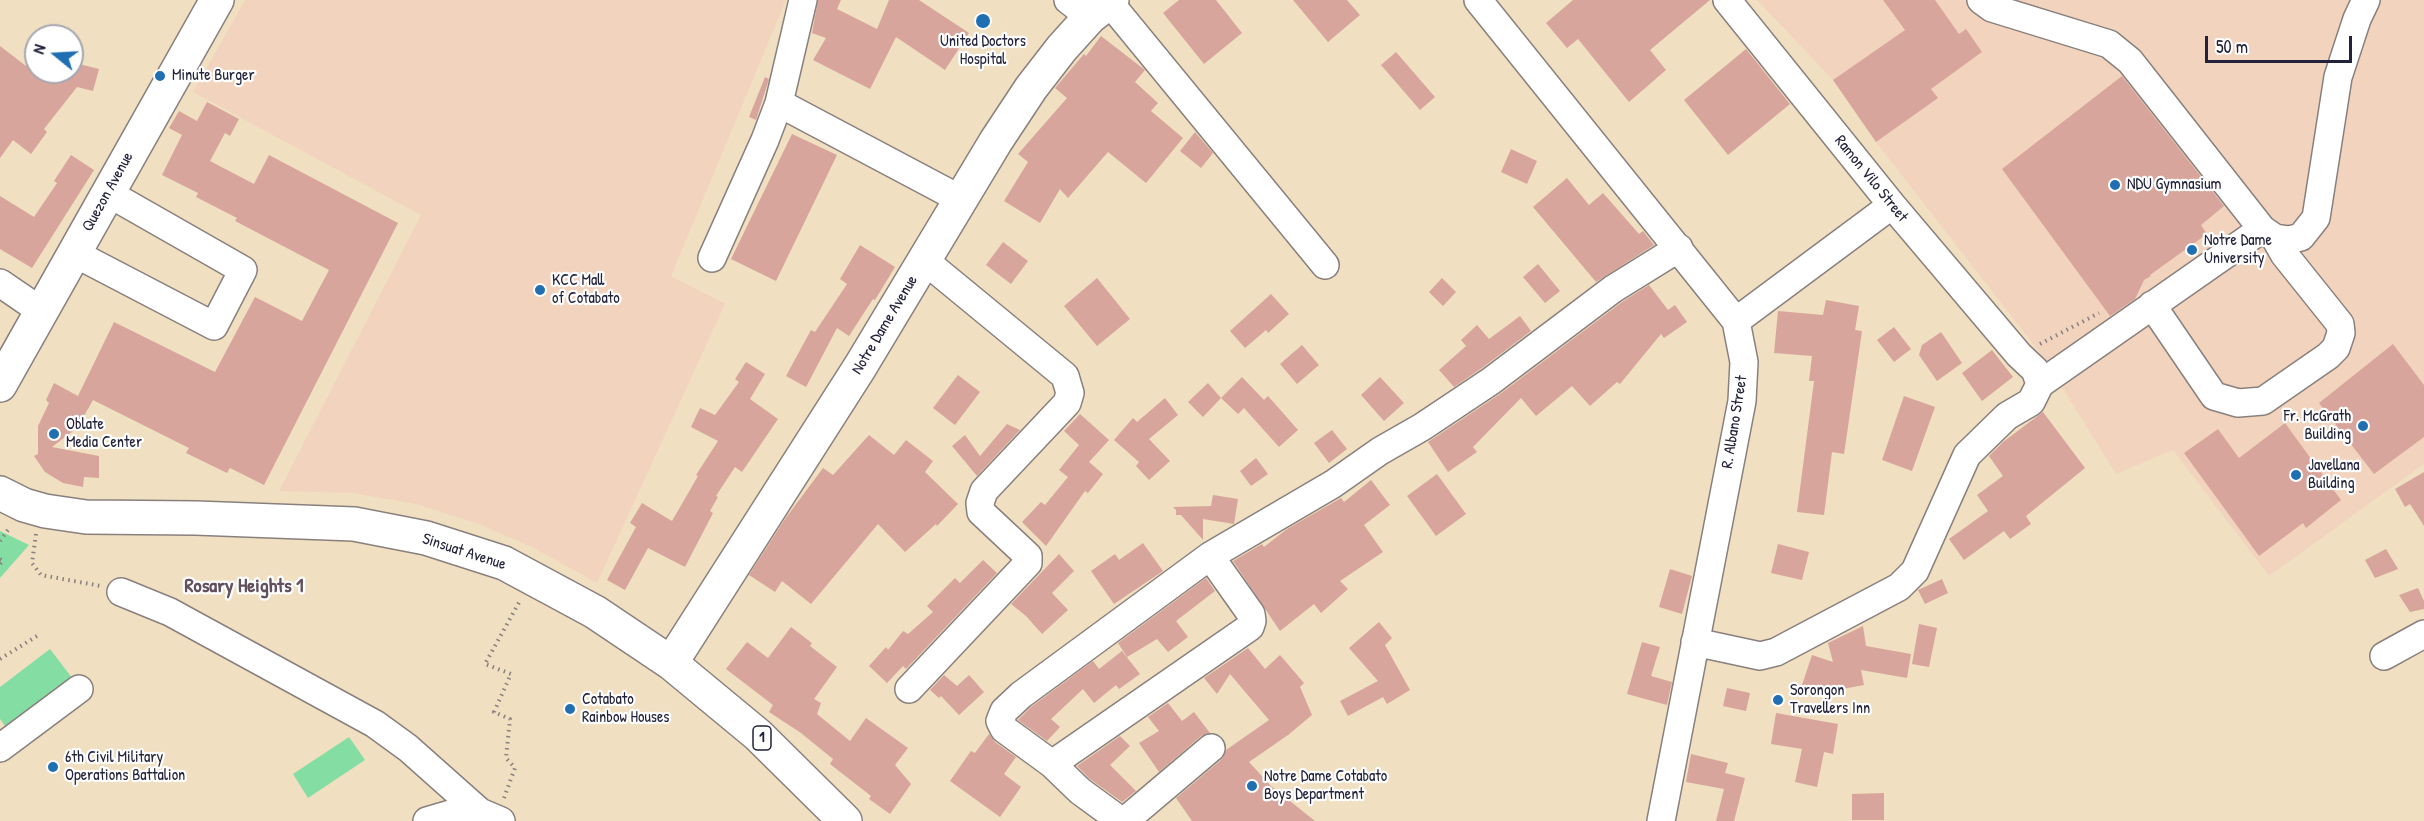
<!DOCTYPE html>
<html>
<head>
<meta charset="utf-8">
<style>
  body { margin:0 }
  #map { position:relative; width:2424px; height:821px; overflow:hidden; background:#f0dfc0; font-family:"Patrick Hand",sans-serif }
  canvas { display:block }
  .north { position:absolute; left:24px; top:24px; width:60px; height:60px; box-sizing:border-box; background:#fff; border:2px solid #a7a7b1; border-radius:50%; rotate:288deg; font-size:16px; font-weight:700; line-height:24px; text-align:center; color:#22223b }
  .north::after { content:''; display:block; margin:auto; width:21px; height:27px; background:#1f6fb2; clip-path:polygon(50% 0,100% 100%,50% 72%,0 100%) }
  .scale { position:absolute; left:2205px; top:36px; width:147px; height:27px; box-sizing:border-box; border:3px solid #22223b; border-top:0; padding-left:8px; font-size:18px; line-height:21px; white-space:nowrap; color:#22223b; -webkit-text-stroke:4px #fff; paint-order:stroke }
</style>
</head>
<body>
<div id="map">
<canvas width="2424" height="821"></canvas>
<div class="north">N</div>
<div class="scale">50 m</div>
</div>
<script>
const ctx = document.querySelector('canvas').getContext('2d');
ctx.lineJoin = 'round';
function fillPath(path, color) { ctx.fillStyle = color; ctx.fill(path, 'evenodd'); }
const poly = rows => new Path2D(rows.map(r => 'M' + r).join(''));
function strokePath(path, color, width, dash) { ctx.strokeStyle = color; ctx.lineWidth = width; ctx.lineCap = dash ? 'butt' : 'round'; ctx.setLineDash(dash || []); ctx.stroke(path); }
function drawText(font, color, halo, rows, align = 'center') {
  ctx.font = font + ' "Patrick Hand",sans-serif'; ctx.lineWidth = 4.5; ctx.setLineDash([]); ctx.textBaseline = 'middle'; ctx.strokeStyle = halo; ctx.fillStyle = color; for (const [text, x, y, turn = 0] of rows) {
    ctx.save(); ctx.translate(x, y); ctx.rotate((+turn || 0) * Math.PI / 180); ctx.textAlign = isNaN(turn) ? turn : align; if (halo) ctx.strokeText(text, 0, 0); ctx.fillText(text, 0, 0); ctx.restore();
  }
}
fillPath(poly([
  [245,0,786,0,671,276,725,304,597,583,534,548,479,524,416,504,353,493,279,491,421,215,193,92],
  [1757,0,2424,0,2424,464,2269,576,2173,450,2116,474,2044,358,1876,142,1833,80]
]), '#f2d4be');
fillPath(poly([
  [0,531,29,545,0,578],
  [50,649,76,683,10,733,0,719,0,687],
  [349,737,365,760,308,798,293,774]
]), '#84dea4');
fillPath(poly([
  [818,0,841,0,837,9,877,29,889,0,919,0,969,33,945,70,896,37,870,89,813,60,826,38,812,33],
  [1179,0,1216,0,1242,33,1204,64,1163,13],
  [1293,0,1347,0,1360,15,1328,42],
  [1573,0,1710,0,1650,50,1666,70,1629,102,1578,39,1567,48,1546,23],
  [1883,0,1935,0,1959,34,1966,29,1982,52,1931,89,1938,98,1876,142,1833,80,1905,30],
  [1101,36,1145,70,1135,82,1158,103,1151,111,1183,138,1146,183,1108,152,1068,198,1060,189,1040,223,1004,201,1028,162,1018,154,1067,98,1055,88,1084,54,1086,56],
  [0,46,26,66,36,49,36,72,73,72,75,63,99,69,93,91,77,87,44,129,47,132,31,154,13,140,0,158],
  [1746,49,1790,104,1728,155,1684,100],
  [1396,52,1435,97,1420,110,1381,65],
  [2122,76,2224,206,2201,225,2207,234,2150,275,2151,276,2144,280,2135,299,2110,316,2002,169],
  [765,77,769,79,756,120,749,117],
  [207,102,239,119,230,136,225,133,210,161,254,184,269,155,398,223,264,485,230,468,227,473,186,453,189,448,93,400,77,428,52,447,99,456,99,478,84,477,83,487,63,483,45,472,34,456,38,454,38,426,49,403,46,400,54,383,78,396,114,322,215,372,255,297,302,321,329,270,235,221,237,218,196,197,198,193,162,175,182,135,169,128,179,111,197,121],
  [1195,132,1213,153,1201,168,1180,151],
  [792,134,837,155,776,281,731,259],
  [1511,149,1537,161,1527,184,1501,172],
  [71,155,94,170,32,268,0,249,0,196,34,217,57,183,54,181],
  [1567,178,1589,205,1603,193,1639,234,1643,231,1654,245,1596,282,1533,207],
  [1003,242,1028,261,1011,284,986,265],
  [860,245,895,267,875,300,873,299,849,336,837,328,806,387,786,376,811,330,815,332,847,284,840,279],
  [1538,264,1560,291,1545,303,1523,277],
  [1097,278,1130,319,1097,346,1064,306],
  [1442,278,1456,292,1443,306,1429,292],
  [1649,285,1668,310,1675,305,1687,322,1664,338,1661,334,1620,384,1617,382,1590,406,1572,386,1536,416,1521,398,1473,447,1477,452,1448,472,1428,442,1500,394,1622,302],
  [1271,294,1289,314,1268,333,1266,330,1245,348,1230,331],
  [1826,300,1859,306,1855,330,1862,331,1844,454,1832,452,1824,515,1797,512,1814,381,1809,381,1812,356,1774,353,1778,311,1823,315],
  [1520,316,1531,331,1482,368,1454,387,1439,370,1466,346,1461,340,1477,325,1489,339],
  [1894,327,1911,349,1894,362,1877,340],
  [1941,332,1962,363,1937,381,1919,355,1922,345],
  [2393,344,2424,385,2424,437,2374,474,2319,403],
  [1302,345,1319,365,1297,384,1280,364],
  [1992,350,2013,377,1982,401,1962,373],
  [746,362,765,374,750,399,778,419,742,472,735,467,716,496,718,497,710,511,713,513,685,567,648,548,625,590,607,580,636,527,630,523,642,503,672,521,698,476,696,475,718,441,691,427,700,408,715,415,739,382,735,379],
  [958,375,980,392,955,425,933,408],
  [1242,377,1264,400,1268,396,1298,430,1279,447,1244,408,1238,414,1221,398],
  [1380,377,1404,403,1384,421,1361,395],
  [1208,383,1221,398,1203,417,1188,402],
  [1904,396,1935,407,1912,471,1882,460],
  [1165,398,1178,415,1149,439,1170,461,1149,480,1136,466,1139,462,1114,440,1133,418,1137,422],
  [2043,412,2085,468,2026,516,2031,524,2010,539,2004,531,1964,560,1949,539,1988,511,1977,495,2003,476,1989,456,2003,442],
  [1080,414,1109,440,1089,462,1103,474,1088,493,1085,491,1046,546,1022,522,1041,502,1045,505,1068,477,1059,470,1079,445,1064,431],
  [2285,423,2341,500,2306,528,2303,523,2259,556,2184,453,2218,429,2239,458],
  [1007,424,1020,430,977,476,952,446,965,435,980,456],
  [1332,430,1347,449,1329,463,1314,443],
  [869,435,894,455,906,440,933,461,925,472,958,504,937,526,936,524,905,552,878,524,811,604,782,581,775,592,749,575,785,519,823,468,833,475],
  [1256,458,1268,474,1251,486,1240,471],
  [2424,472,2424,526,2410,504,2405,507,2395,489],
  [1437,474,1466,514,1436,536,1407,496],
  [1371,480,1390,505,1364,525,1383,552,1340,581,1348,589,1321,613,1314,604,1280,631,1233,561,1262,544,1264,547,1287,529,1341,498,1344,502],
  [1213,495,1238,499,1234,524,1203,519,1203,540,1181,515,1176,515,1176,510,1173,507,1211,506],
  [1143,543,1163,571,1114,604,1091,571,1115,554,1119,560],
  [1778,544,1809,552,1802,580,1771,573],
  [2386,549,2398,569,2375,578,2365,560],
  [1059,554,1074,571,1052,593,1068,610,1042,634,1026,616,1011,604],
  [983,560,997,573,906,669,903,666,887,683,869,666,886,647,888,650,903,631,908,634,933,612,927,606,955,578,960,583],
  [1670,569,1692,576,1682,614,1659,607],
  [1206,578,1215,591,1176,621,1188,637,1168,652,1157,639,1127,657,1118,643],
  [1942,579,1948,593,1925,604,1918,590],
  [2418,588,2424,601,2424,609,2410,612,2399,595],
  [1379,622,1392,638,1385,645,1410,690,1387,704,1383,697,1348,716,1340,701,1378,681,1349,648],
  [1919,624,1937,628,1929,667,1912,664],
  [1863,626,1866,646,1911,654,1907,678,1861,670,1864,685,1826,692,1802,685,1812,655,1833,662,1828,643],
  [791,627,812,643,810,646,837,667,814,699,821,703,817,714,850,741,866,718,908,748,895,765,911,784,890,814,869,799,871,796,830,764,833,759,801,733,769,712,773,705,726,669,747,642,768,658],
  [1642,642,1660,647,1651,676,1672,682,1667,705,1627,694],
  [1248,648,1265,669,1280,655,1304,683,1300,687,1312,715,1288,735,1249,762,1271,786,1315,821,1192,821,1176,798,1221,760,1226,750,1269,720,1230,674,1217,694,1204,678],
  [1122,651,1140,674,1119,689,1116,685,1094,703,1083,689,1051,719,1060,727,1047,741,1018,720,1031,707,1093,661,1099,669],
  [944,675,957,686,969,675,984,692,959,715,941,696,939,698,930,690],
  [1727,688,1750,693,1746,711,1723,706],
  [1168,703,1182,721,1194,712,1210,733,1201,736,1159,772,1139,743,1159,731,1148,717],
  [1776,713,1838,724,1833,754,1824,752,1817,787,1795,782,1802,749,1771,744],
  [989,734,995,742,1016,757,1004,774,1021,787,1000,817,950,781,971,751,975,753],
  [1120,736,1130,746,1110,765,1136,791,1122,802,1090,779,1077,766],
  [1691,754,1728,763,1725,773,1745,778,1734,821,1716,821,1724,789,1686,782],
  [1884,793,1884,820,1852,820,1852,794]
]), '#d8a59c');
const minor = poly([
  [1068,0,1090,17],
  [1478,0,1736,321,1744,362,1742,401,1661,821],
  [1981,0,1992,8,2109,44,2130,61,2262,229],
  [1109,2,1325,265],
  [779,103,960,199],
  [74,253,214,326,243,270,108,193],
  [712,258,765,140,779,103,803,0],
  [0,283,41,311],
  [2152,305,2214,396,2238,403,2263,401,2328,356,2336,348,2341,333,2340,324,2284,254,2275,238],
  [1736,321,1892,205],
  [2040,384,2262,229,2275,238,2289,240,2301,237,2316,218,2338,77,2357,19,2366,0],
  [121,592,170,612,375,724,408,748,480,812],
  [1695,642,1760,656,1776,652,1899,587,1915,571,1967,455,2007,416,2031,402,2040,384,2035,370,2019,355,1892,205,1727,0],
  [2384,656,2424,634],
  [909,689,1028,563,1028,556,981,512,980,503,984,491,1067,403,1070,393,1065,376,924,260],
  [0,748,79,689],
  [1211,748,1127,819,1121,821,1080,791,1052,764,1004,729,1000,721,1004,711,1021,695,1210,556,1333,484,1380,451,1422,427,1491,381,1613,289,1679,248],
  [1052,764,1250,627,1252,621,1251,614,1210,556],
  [427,821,461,811,480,812,501,821]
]);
const major = poly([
  [0,385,217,0],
  [0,493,24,505,45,511,86,517,196,518,354,524,426,538,504,563,595,612,671,663,758,735,845,821],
  [671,663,860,367,996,141,1031,88,1062,48,1090,17,1112,0]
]);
strokePath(minor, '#89807e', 30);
strokePath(major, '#89807e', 36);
strokePath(poly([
  [2040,344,2099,313],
  [36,534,32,563,41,575,101,586],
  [0,541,10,527],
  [0,559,3,561,0,564],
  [0,659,37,636],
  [504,798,515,768,506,758,510,719,494,712,511,674,485,664,521,599]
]), '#89807e', 4, [1.5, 4.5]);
strokePath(minor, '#fff', 27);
strokePath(major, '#fff', 33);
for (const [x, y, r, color] of [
  [983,21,8,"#1f6fb2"],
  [160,76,6,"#1f6fb2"],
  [2115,185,6,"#1f6fb2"],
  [2192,250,6,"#1f6fb2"],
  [540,290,6,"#1f6fb2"],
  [2363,426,6,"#1f6fb2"],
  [54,434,6,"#1f6fb2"],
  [2296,475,6,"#1f6fb2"],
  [1778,700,6,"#1f6fb2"],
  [570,709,6,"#1f6fb2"],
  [53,767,6,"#1f6fb2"],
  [1252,786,6,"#1f6fb2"]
]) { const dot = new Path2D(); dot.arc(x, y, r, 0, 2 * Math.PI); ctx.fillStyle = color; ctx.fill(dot); strokePath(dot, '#fff', 2); }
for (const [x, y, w] of [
  [762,738,18]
]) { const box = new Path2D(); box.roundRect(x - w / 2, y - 12, w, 24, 4.5); ctx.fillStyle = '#fff'; ctx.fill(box); strokePath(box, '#22223b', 1.5); }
drawText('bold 15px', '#22223b', null, [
  ["1",762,738]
]);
drawText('16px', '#22223b', '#fff', [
  ["United Doctors",983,42,"center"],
  ["Hospital",983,60,"center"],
  ["Minute Burger",172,76],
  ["NDU Gymnasium",2127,185],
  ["Notre Dame",2204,241],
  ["University",2204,259],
  ["KCC Mall",552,281],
  ["of Cotabato",552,299],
  ["Fr. McGrath",2351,417,"right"],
  ["Building",2351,435,"right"],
  ["Oblate",66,425],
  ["Media Center",66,443],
  ["Javellana",2308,466],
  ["Building",2308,484],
  ["Sorongon",1790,691],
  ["Travellers Inn",1790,709],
  ["Cotabato",582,700],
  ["Rainbow Houses",582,718],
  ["6th Civil Military",65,758],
  ["Operations Battalion",65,776],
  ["Notre Dame Cotabato",1264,777],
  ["Boys Department",1264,795]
], 'left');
drawText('16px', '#22223b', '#fff', [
  ["Ramon Vilo Street",1871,179,51],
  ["Quezon Avenue",108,192,-61],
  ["Notre Dame Avenue",885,325,-59],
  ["R. Albano Street",1735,422,-81],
  ["Sinsuat Avenue",464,552,18]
]);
drawText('bold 20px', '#62505d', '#fff', [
  ["Rosary Heights 1",244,587]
]);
</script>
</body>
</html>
